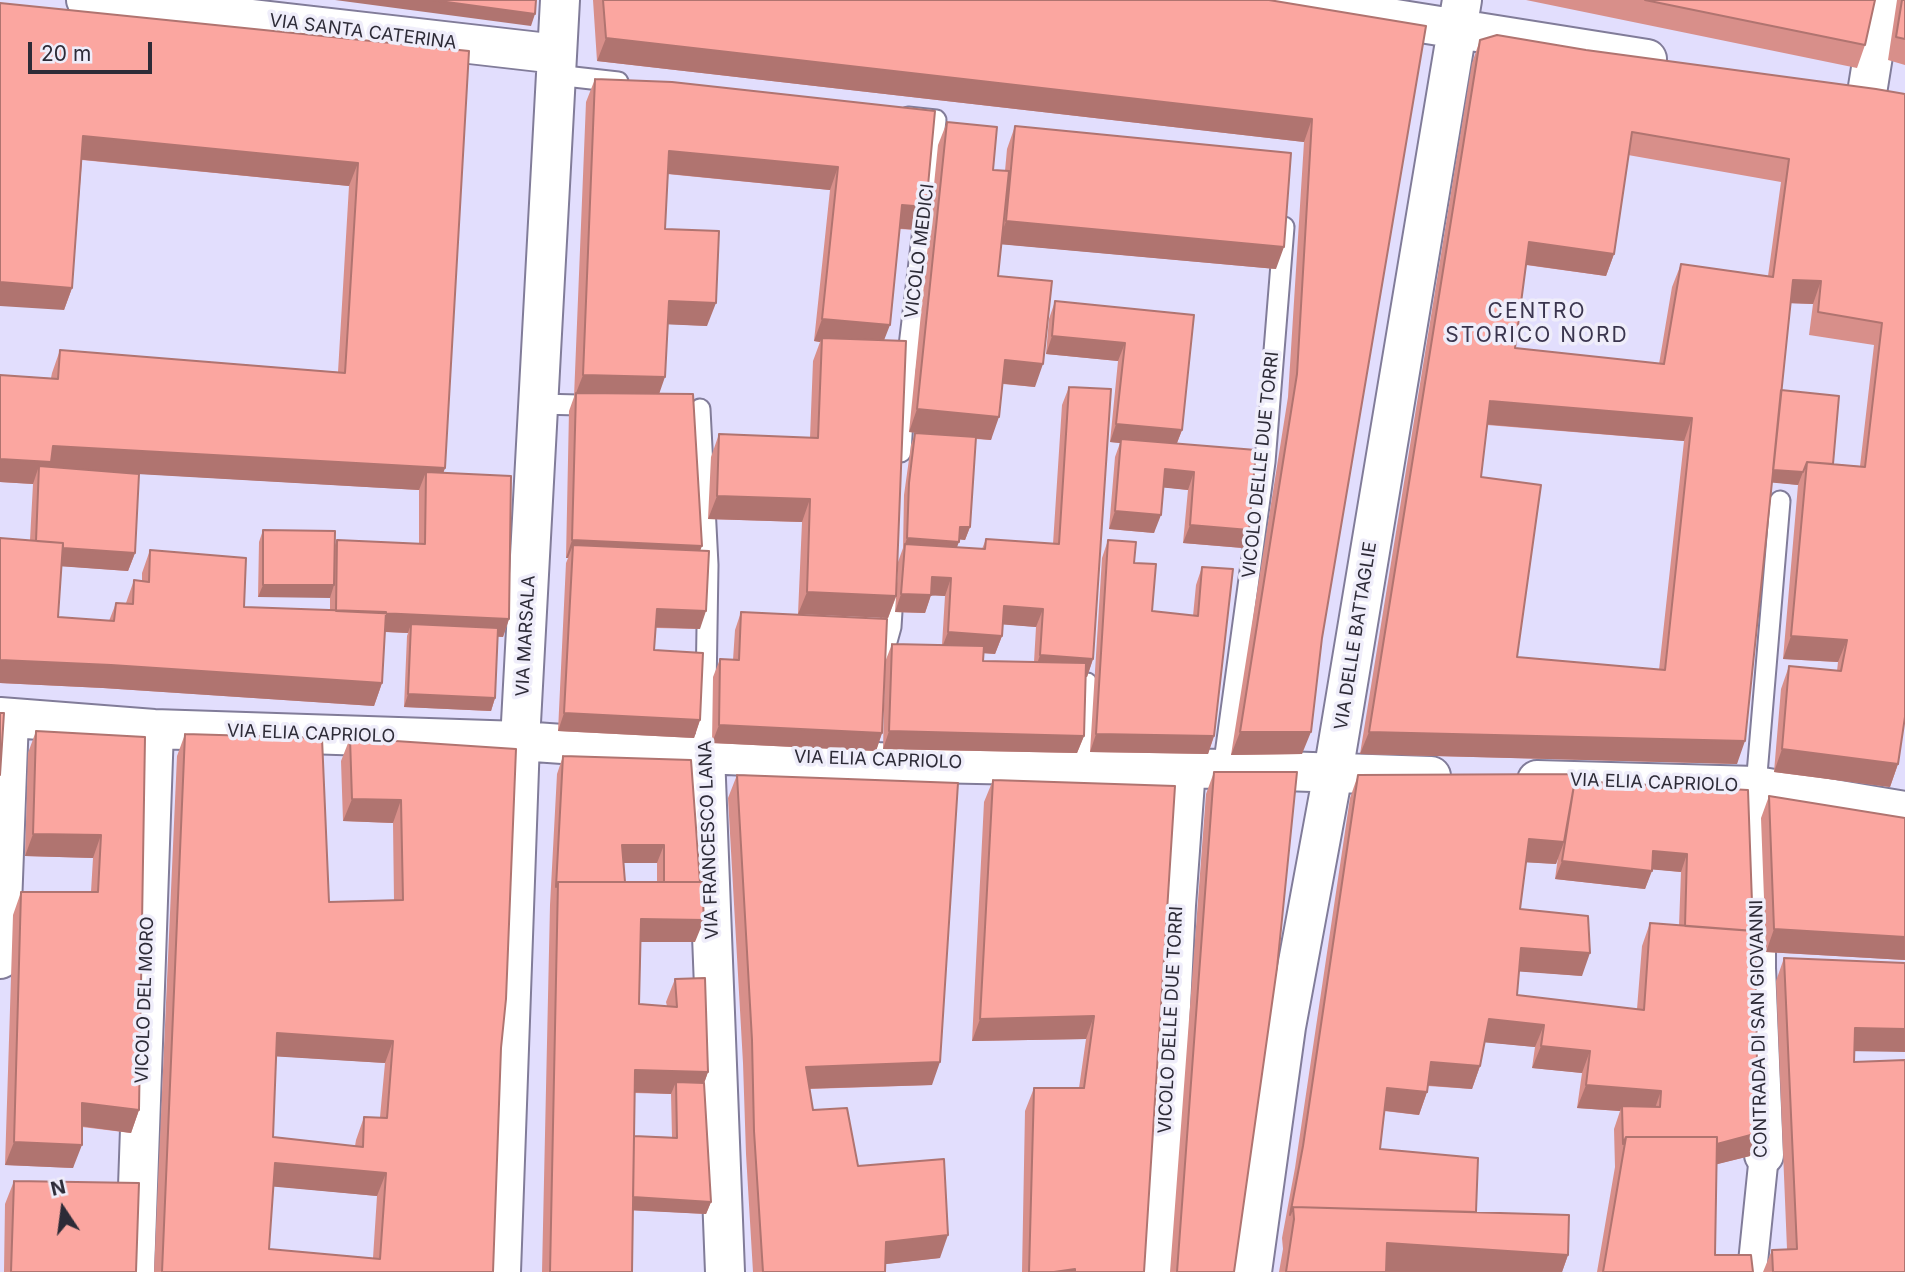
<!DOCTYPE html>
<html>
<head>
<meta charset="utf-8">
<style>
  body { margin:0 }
  #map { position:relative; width:1905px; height:1272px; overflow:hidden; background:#e2defd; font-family:Inter,sans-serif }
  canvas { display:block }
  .north { position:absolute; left:28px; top:1174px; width:70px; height:70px; -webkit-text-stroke:5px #efedfa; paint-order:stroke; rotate:347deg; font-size:19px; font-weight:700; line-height:28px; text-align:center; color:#2d2b37 }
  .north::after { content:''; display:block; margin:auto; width:24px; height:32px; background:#2d2b37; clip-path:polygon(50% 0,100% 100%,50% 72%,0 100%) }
  .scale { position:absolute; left:28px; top:42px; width:124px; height:32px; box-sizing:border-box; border:4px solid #2d2b37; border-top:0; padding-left:9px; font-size:21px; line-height:24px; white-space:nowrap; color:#2d2b37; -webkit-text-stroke:5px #efedfa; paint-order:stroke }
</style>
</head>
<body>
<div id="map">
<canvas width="1905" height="1272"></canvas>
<div class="north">N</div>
<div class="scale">20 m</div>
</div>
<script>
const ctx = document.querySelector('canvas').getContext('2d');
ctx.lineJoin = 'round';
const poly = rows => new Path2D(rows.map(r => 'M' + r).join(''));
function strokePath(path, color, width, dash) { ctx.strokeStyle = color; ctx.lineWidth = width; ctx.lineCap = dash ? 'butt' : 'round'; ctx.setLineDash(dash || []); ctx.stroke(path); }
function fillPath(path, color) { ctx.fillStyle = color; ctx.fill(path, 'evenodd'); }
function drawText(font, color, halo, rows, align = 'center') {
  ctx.font = font + ' Inter,sans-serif'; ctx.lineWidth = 7; ctx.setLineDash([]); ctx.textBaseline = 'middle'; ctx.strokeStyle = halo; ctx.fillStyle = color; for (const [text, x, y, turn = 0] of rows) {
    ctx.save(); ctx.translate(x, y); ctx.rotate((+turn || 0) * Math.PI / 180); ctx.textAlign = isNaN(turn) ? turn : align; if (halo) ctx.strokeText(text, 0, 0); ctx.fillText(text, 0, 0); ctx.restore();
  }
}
const service = poly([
  [556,75,618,82],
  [539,404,579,405],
  [700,409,708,565,705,754],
  [901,452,906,371,936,120,908,117],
  [882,668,883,656,891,627,894,580],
  [1083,765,1087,683],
  [1223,769,1265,462,1284,227],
  [1756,786,1780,501]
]);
const pedestrian = poly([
  [1752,1272,1764,1155]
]);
const minor = poly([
  [86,0,557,54],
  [1276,0,1647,59],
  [1867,93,1882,0],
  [0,717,154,729,520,741,705,754,879,762,1223,769,1431,776],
  [705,754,725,1272],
  [1537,780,1756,786,1905,811],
  [1756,786,1756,968,1764,1155],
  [0,959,9,718],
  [135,1272,154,729],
  [501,1272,520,741,560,0],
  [1158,1272,1176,905,1186,768],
  [1252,1272,1286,1027,1333,773,1462,0]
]);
strokePath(service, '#817c99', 23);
strokePath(pedestrian, '#817c99', 32);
strokePath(minor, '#817c99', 42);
strokePath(service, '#fff', 19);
strokePath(pedestrian, '#fff', 28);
strokePath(minor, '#fff', 38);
fillPath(poly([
  [593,0,1269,0,1426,26,1302,754,1231,755,1288,397,1304,142,597,61],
  [1526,0,1875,0,1865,45,1857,68],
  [1897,0,1905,0,1905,65,1888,60],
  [0,3,469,51,445,468,443,473,509,619,503,637,498,636,495,698,491,711,404,707,407,636,408,633,385,632,382,683,374,706,103,688,0,683,30,540,33,484,0,482,0,375,51,378,52,373,60,350,338,372,349,186,82,160,72,288,64,310],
  [127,473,419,490,419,544,337,540,335,545,263,530,259,542,258,597,330,597,330,610,244,607,150,550,142,573,142,581,134,580,126,603,116,603,109,621,58,617,61,566,128,571,135,553],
  [1480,40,1586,50,1876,89,1898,764,1890,787,1774,772,1781,689,1789,666,1837,671,1838,662,1783,659,1798,485,1772,482,1737,764,1360,754,1472,63],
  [1628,155,1781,182,1768,276,1681,264,1672,287,1659,364,1515,348,1526,265,1606,276,1614,254],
  [1790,303,1813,304,1809,335,1874,345,1860,466,1833,464,1781,390],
  [1487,425,1684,441,1659,670,1517,657,1481,477],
  [595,79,935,111,918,230,899,229,884,340,897,584,898,562,903,548,904,495,911,445,915,433,930,434,909,432,938,145,947,122,993,170,1005,171,1007,149,1015,126,1276,269,1001,244,998,276,1035,387,1003,384,991,440,976,439,970,527,965,540,959,539,957,547,982,549,986,539,1053,544,1062,405,1069,387,1093,659,1087,677,1086,677,1084,736,1077,753,883,749,885,662,892,644,942,645,945,596,931,595,925,613,895,612,896,597,888,618,798,614,802,522,708,519,711,457,719,434,810,438,813,361,820,342,814,341,830,190,667,174,665,229,707,326,668,324,659,394,700,551,700,629,656,628,654,650,700,720,694,738,558,731,566,563,568,558,566,558,569,411,574,397,586,102],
  [1002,624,1036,627,1034,662,983,661,983,653,995,654,1002,636],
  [1055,301,1194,315,1182,430,1177,443,1243,548,1183,543,1188,490,1163,487,1154,533,1109,529,1115,457,1120,443,1110,442,1118,361,1046,354,1049,319],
  [1108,540,1134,563,1152,611,1193,616,1196,585,1202,567,1214,736,1208,754,1090,752,1102,558],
  [741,612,882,733,876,751,712,743,713,677,720,659,733,660,735,630],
  [36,731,145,737,139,1110,131,1133,82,1127,73,1168,5,1165,13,915,21,892,91,892,93,858,25,856,28,753],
  [185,734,329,902,394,901,393,823,343,821,341,761,350,738,516,749,501,1048,493,1272,154,1272,177,756],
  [276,1056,385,1063,380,1117,364,1117,356,1140,355,1146,273,1137],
  [273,1186,377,1196,373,1258,269,1249],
  [563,756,691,760,695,942,641,942,639,1004,667,1006,666,1002,675,979,708,1072,704,1083,711,1202,706,1214,633,1210,632,1272,542,1272,550,905,557,774],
  [624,863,657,863,657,882,625,882],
  [634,1093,671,1094,672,1137,634,1136],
  [1214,772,1234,1272,1170,1272,1206,794],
  [737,775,932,1085,809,1089,813,1110,858,1166,940,1258,885,1264,885,1272,753,1272,746,1154,743,1063,728,798],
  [1358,775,1575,779,1594,782,1748,790,1750,1156,1717,1164,1715,1255,1753,1272,1597,1272,1615,1167,1614,1129,1620,1111,1577,1108,1582,1073,1532,1068,1535,1047,1485,1042,1480,1066,1472,1089,1428,1086,1427,1092,1419,1115,1384,1111,1380,1149,1476,1212,1568,1255,1562,1272,1279,1272,1283,1249,1282,1238,1295,1168,1350,798],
  [1558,857,1555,879,1645,889,1652,869,1681,872,1679,926,1650,923,1642,946,1637,1009,1517,995,1519,971,1582,976,1520,909,1526,862,1556,864],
  [993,780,1175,786,1144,1272,1022,1272,1025,1111,1034,1088,1079,1088,1086,1039,972,1041,984,802],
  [1769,796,1905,818,1905,960,1766,952,1761,818],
  [1784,958,1855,1051,1854,1062,1905,1272,1763,1272,1772,1250,1787,1249,1776,981],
  [14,1181,136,1272,4,1272,5,1204]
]), '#d88f8a');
fillPath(poly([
  [335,0,432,0,535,14,531,26],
  [606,38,1312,119,1304,142,597,61],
  [83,136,358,163,349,186,75,159],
  [669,151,838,167,830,190,660,173],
  [902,205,926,207,918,230,893,228],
  [1006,221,1284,247,1276,269,998,244],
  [1529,242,1614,254,1606,276,1521,264],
  [1793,280,1821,281,1813,304,1785,303],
  [0,282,72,288,64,310,0,306],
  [669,301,716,303,707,326,660,324],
  [822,319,890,325,881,348,822,338,820,342,814,341],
  [1052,336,1125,343,1118,361,1046,354],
  [1005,360,1043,364,1035,387,997,383],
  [583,375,665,377,657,400,576,393],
  [1490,401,1692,418,1684,441,1482,424],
  [917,409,999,417,991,440,909,432],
  [1116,424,1182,430,1175,448,1121,439,1120,443,1110,442],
  [53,446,445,468,437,491,426,472,419,490,49,469,39,466,33,484,0,482,0,459],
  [1165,469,1194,472,1188,490,1158,487],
  [1770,469,1803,472,1798,485,1766,482],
  [717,496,810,499,802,522,708,519],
  [1115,511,1161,515,1154,533,1109,529],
  [1190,525,1249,530,1243,548,1183,543],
  [960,527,970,527,965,540,955,539],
  [907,538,959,542,954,554,904,547],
  [572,540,702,546,695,564,573,545,568,558,566,558],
  [35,546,135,553,128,571,29,564],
  [932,577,951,578,945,596,926,595],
  [263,585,334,585,330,598,258,597],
  [807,592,896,596,888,618,798,614],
  [901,594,931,595,925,613,895,612],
  [1004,606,1043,609,1036,627,997,624],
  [657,609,706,611,700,629,650,627],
  [336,611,509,619,503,637,411,633,411,624,408,633,330,629],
  [948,632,1002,636,995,654,941,650],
  [1791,636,1847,640,1838,662,1783,659],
  [1040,655,1093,659,1087,677,1034,673],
  [0,660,111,665,382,683,374,706,103,688,0,683],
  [408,694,495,698,491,711,404,707],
  [564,713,700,720,694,738,558,731],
  [719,725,882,733,876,751,712,743],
  [889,731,1084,736,1077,753,883,749],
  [1240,732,1311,732,1302,754,1231,755],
  [1369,732,1745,741,1737,764,1360,754],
  [1096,734,1214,736,1208,754,1090,752],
  [1782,749,1898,764,1890,787,1774,772],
  [352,799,401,800,393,823,343,821],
  [33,834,101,835,93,858,25,856],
  [1529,839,1564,842,1556,864,1520,862],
  [622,845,664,845,657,863,616,863],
  [1653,851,1687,854,1681,872,1647,869],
  [1562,861,1652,871,1645,889,1555,879],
  [641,919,704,920,695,942,633,942],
  [1774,929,1905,937,1905,960,1766,952],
  [1521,948,1590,953,1582,976,1512,971],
  [1094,1016,1086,1039,972,1041,980,1019],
  [1489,1019,1544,1025,1535,1047,1481,1042],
  [1855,1028,1905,1029,1905,1052,1846,1051],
  [277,1033,393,1041,385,1063,269,1056],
  [1541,1046,1590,1051,1582,1073,1532,1068],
  [940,1062,932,1085,797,1089,806,1067],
  [1431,1062,1480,1066,1472,1089,1423,1085],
  [635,1070,708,1072,700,1095,676,1082,671,1094,626,1092],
  [1586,1085,1661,1091,1653,1114,1622,1106,1620,1111,1577,1108],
  [1387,1088,1427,1092,1419,1115,1379,1110],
  [82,1103,139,1110,131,1133,73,1125],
  [1758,1133,1750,1156,1706,1167,1715,1144],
  [14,1142,82,1145,73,1168,5,1165],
  [275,1163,386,1173,377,1196,267,1186],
  [630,1197,711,1202,706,1214,625,1210],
  [948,1235,940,1258,878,1265,886,1242],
  [1387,1243,1568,1255,1562,1272,1377,1272],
  [1075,1269,1074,1272,1054,1272]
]), '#b07470');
const building = poly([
  [432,0,536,0,535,14,432,0],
  [603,0,1269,0,1426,26,1322,638,1311,732,1240,732,1297,374,1312,119,606,38,603,0],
  [1645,0,1875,0,1865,45,1645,0],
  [1902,0,1905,0,1905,39,1896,37,1902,0],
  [0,3,469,51,445,468,53,446,51,462,0,459,0,375,58,379,60,350,345,373,358,163,83,136,72,288,0,282,0,3],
  [1497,35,1586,50,1876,89,1905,94,1905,717,1898,764,1782,749,1789,666,1841,671,1847,640,1791,636,1807,462,1865,467,1882,323,1818,312,1821,281,1793,280,1745,741,1369,732,1480,40,1497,35],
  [1632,132,1789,159,1773,277,1681,264,1664,364,1515,348,1529,242,1614,254,1632,132],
  [1490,401,1692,418,1665,670,1517,657,1541,485,1481,477,1490,401],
  [595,79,672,82,935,111,926,207,902,205,890,325,822,319,838,167,669,151,665,229,719,231,716,303,669,301,665,377,583,375,595,79],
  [947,122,997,127,993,170,1009,171,998,276,1052,281,1043,364,1005,360,999,417,917,409,947,122],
  [1015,126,1291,153,1284,247,1006,221,1015,126],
  [1055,301,1194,315,1182,430,1116,424,1125,343,1052,336,1055,301],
  [822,338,906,341,896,596,807,592,810,499,717,496,719,434,818,438,822,338],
  [1069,387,1111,389,1093,659,1040,655,1043,609,1004,606,1002,636,948,632,951,578,932,577,931,595,901,594,905,544,985,549,986,539,1059,544,1069,387],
  [1781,390,1839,396,1833,464,1807,462,1803,472,1773,470,1781,390],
  [576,393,693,394,702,546,572,540,576,393],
  [915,433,976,437,970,527,960,527,959,542,907,538,909,483,915,433],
  [1121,439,1256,450,1249,530,1190,525,1194,472,1165,469,1161,515,1115,511,1121,439],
  [39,466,139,474,135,553,63,548,63,543,36,541,39,466],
  [426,472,511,476,509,619,336,611,337,540,425,544,426,472],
  [263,530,335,531,334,585,263,585,263,530],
  [0,538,63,543,58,617,114,621,116,603,133,604,134,580,149,582,150,550,246,558,244,607,386,612,382,683,111,665,0,660,0,538],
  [1108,540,1136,542,1134,563,1156,564,1152,611,1198,616,1202,567,1233,569,1214,736,1096,734,1108,540],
  [573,545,709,551,706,611,657,609,654,650,703,653,700,720,564,713,573,545],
  [741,612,887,619,882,733,719,725,720,659,739,660,741,612],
  [411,624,498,628,495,698,408,694,411,624],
  [892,644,984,646,983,661,1086,663,1084,736,889,731,892,644],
  [0,713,4,713,0,775,0,713],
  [36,731,145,737,139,1110,82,1103,82,1145,14,1142,21,892,98,892,101,835,33,834,36,731],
  [185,734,322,738,329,902,403,900,401,800,352,799,350,738,516,749,506,999,501,1048,493,1272,162,1272,185,734],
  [277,1033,393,1041,387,1118,364,1117,363,1147,273,1137,277,1033],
  [275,1163,386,1173,380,1259,269,1249,275,1163],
  [563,756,691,760,700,882,664,882,664,845,622,845,625,882,558,882,556,887,563,756],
  [1214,772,1297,772,1277,968,1234,1272,1177,1272,1214,772],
  [1576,774,1564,842,1529,839,1520,909,1588,916,1590,953,1521,948,1517,995,1644,1010,1650,923,1755,931,1758,1133,1717,1144,1717,1137,1626,1137,1623,1144,1622,1106,1660,1107,1661,1091,1586,1085,1590,1051,1541,1046,1544,1025,1489,1019,1480,1066,1431,1062,1427,1092,1387,1088,1380,1149,1478,1158,1476,1212,1293,1207,1290,1215,1303,1146,1358,775,1576,774],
  [737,775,958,783,940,1062,806,1067,813,1110,847,1108,858,1166,944,1159,948,1235,886,1242,885,1272,763,1272,754,1131,752,1040,737,775],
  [1575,779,1594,782,1748,790,1753,931,1685,926,1687,854,1653,851,1652,871,1562,861,1575,779],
  [993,780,1175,786,1144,1272,1075,1272,1075,1269,1054,1272,1029,1272,1034,1088,1084,1088,1094,1016,980,1019,993,780],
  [1769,796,1905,818,1905,937,1774,929,1769,796],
  [558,882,702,882,704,920,641,919,639,1004,677,1007,675,979,705,978,708,1072,635,1070,632,1272,550,1272,558,882],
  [1784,958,1905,963,1905,1029,1855,1028,1854,1062,1905,1060,1905,1272,1773,1272,1772,1250,1797,1249,1784,958],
  [676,1082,704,1083,711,1202,633,1197,634,1136,677,1138,676,1082],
  [1626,1137,1717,1137,1715,1255,1751,1255,1753,1272,1603,1272,1626,1137],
  [14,1181,139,1183,136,1272,11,1272,14,1181],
  [1293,1207,1569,1215,1568,1255,1387,1243,1386,1272,1286,1272,1294,1219,1293,1207]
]);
fillPath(building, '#fba6a0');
strokePath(building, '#b07470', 2);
drawText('18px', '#2d2b37', '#efedfa', [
  ["VIA SANTA CATERINA",363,32,7],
  ["VICOLO MEDICI",920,251,-83],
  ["VICOLO DELLE DUE TORRI",1261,465,-84],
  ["VIA MARSALA",526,636,-87],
  ["VIA DELLE BATTAGLIE",1356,636,-81],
  ["VIA ELIA CAPRIOLO",311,734,2],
  ["VIA ELIA CAPRIOLO",878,760,2],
  ["VIA ELIA CAPRIOLO",1654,783,2],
  ["VIA FRANCESCO LANA",709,840,-92],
  ["VICOLO DEL MORO",145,1000,-88],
  ["VICOLO DELLE DUE TORRI",1171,1020,-87],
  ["CONTRADA DI SAN GIOVANNI",1759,1029,-91]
]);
ctx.letterSpacing = '2px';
drawText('21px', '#3a354e', '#efedfa', [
  ["CENTRO",1537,312],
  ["STORICO NORD",1537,336]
]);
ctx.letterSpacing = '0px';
</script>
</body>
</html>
